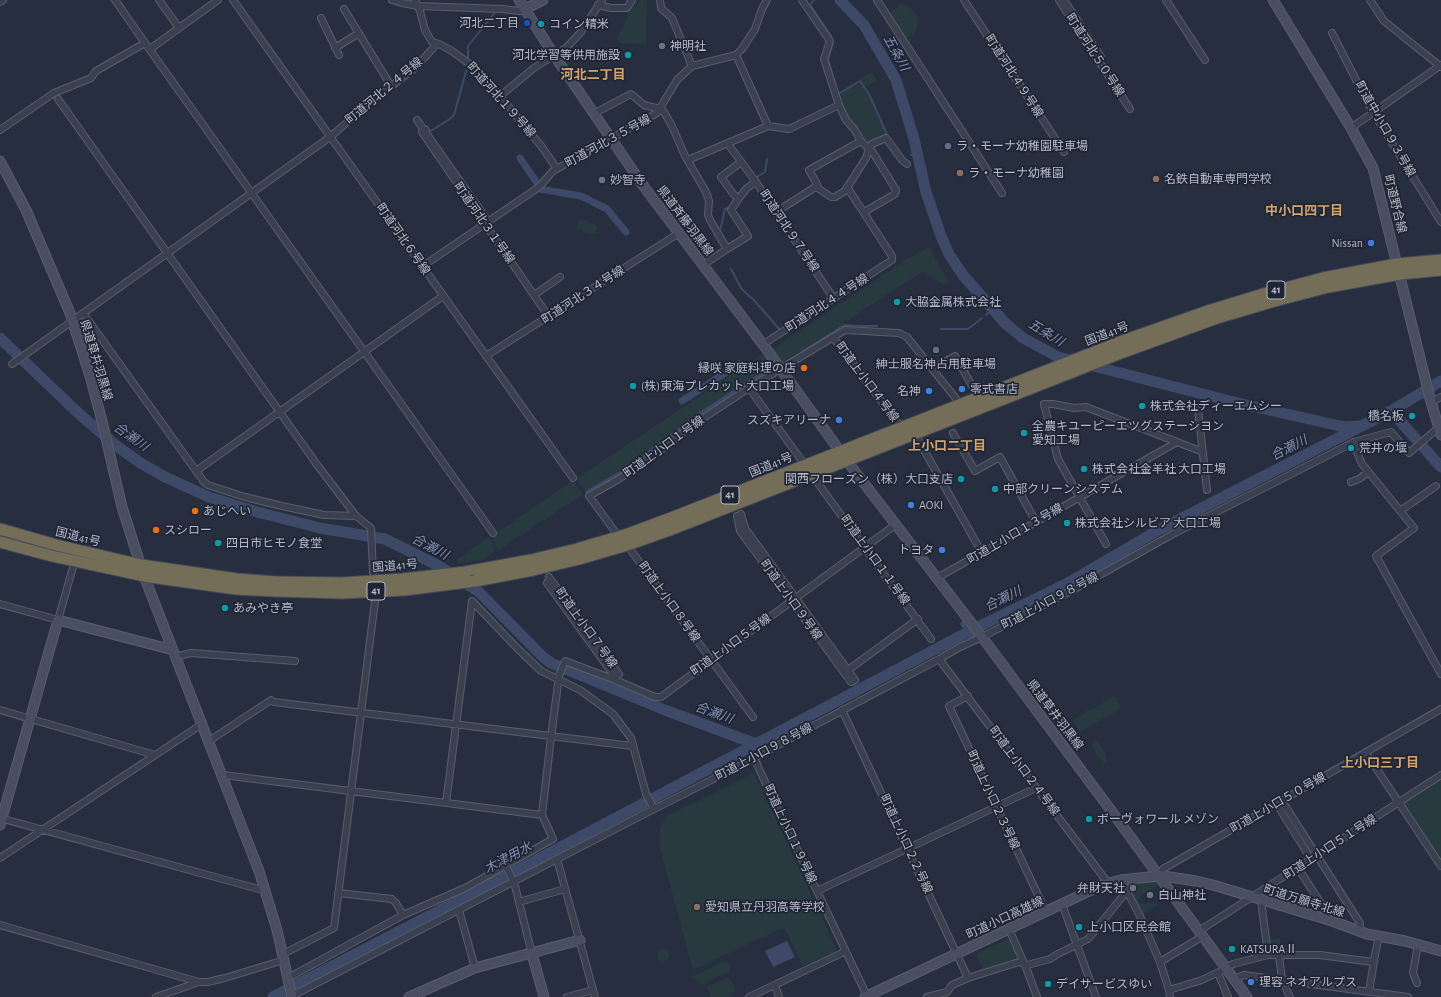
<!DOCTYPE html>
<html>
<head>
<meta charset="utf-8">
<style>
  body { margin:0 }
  canvas { display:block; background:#262e3f }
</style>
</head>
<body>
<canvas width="1441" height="997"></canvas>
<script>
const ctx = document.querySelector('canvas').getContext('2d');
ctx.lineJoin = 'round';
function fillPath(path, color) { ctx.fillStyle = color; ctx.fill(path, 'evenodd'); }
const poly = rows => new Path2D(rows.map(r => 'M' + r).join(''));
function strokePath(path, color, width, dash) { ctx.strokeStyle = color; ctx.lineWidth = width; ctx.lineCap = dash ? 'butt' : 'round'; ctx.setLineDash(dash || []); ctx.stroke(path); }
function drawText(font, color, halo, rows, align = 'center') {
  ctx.font = font + ' "Alegreya Sans","Noto Sans JP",sans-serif'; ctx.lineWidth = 3.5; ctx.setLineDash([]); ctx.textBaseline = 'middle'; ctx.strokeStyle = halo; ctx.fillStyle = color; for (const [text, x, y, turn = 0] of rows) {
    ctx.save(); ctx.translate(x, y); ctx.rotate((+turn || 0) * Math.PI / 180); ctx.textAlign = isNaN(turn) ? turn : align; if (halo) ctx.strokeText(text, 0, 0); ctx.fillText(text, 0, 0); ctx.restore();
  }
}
fillPath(poly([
  [640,0,647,0,646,44,621,43,617,38,626,22,629,7,630,6,633,8],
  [902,3,914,11,918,17,917,29,915,32,907,38,890,13],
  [872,72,877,81,865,87,860,79],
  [860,81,870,97,886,135,871,142,864,141,848,120,838,95],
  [582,219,596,225,597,228,595,233,590,234,578,228,577,225,578,222],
  [929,247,930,248,939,266,949,282,943,285,934,278,922,272,843,323,844,323,783,363,773,349,907,259],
  [763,354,774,369,700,416,679,431,660,447,618,476,587,493,576,479],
  [571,482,574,482,583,494,497,551,493,535],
  [489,537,491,538,494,552,483,560,458,563,456,560],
  [1115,696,1121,707,1120,709,1081,731,1079,731,1073,721,1074,719,1085,713,1088,710,1090,710],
  [1095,740,1098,743,1105,753,1107,760,1105,762,1102,761,1096,754,1092,745,1093,741],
  [754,773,837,950,803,966,784,927,693,970,659,844,660,828,667,816],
  [1441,779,1441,862,1404,804,1405,802],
  [1154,881,1159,883,1159,885,1140,896,1141,898,1138,900,1141,904,1144,903,1145,904,1149,902,1151,903,1157,903,1159,905,1142,914,1130,892,1129,885],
  [1010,938,1020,960,984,971,976,954],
  [1269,939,1280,939,1281,954,1273,953,1271,952],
  '657 955a6 6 0 1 1 12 0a6 6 0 1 1-12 0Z',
  [726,960,730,968,729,971,702,984,691,977],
  [729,977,736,990,732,993,733,995,729,997,711,997,707,987]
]), '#283a40');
fillPath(poly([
  [787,941,795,957,773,967,765,951]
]), '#3d4966');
strokePath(poly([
  [814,0,810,5,831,36],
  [833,44,828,59,838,94,860,81,870,96,888,137],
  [468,60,468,46,496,11],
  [429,132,450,119,454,115,468,64],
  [911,155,917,154],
  [754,179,765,172,767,159],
  [720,231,725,209,729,207,744,187],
  [731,269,741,288,748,295,753,299,780,330],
  [986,315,992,309],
  [941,329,968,329,982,318],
  [803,351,844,325,860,326,877,326],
  [854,683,858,691]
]), '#3d4966', 2);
strokePath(poly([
  [520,158,537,183],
  [540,189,581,196,607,209,626,232],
  [682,401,739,364],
  [642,460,700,416,766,373],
  [589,493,620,475],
  [964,624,974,638]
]), '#3d4966', 7);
strokePath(poly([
  [840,0,864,25,896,80,914,139,926,192,941,236,949,254,962,274,1005,323,1023,338,1058,357,1238,403,1331,424,1345,427,1359,426],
  [0,338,76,411,114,444,139,462,163,476,209,497,257,512,320,528,385,539,439,566,478,591,543,657,551,663,665,710,756,744],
  [1391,411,1441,467],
  [273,997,508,875,968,632,1068,583,1157,531,1391,411,1441,381]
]), '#3d4966', 11);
const street = poly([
  [159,0,179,28],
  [233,0,573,478],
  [392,0,402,3,418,6,502,9,520,11,525,9],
  [415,0,420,11,425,30,432,42,439,44,452,51,475,68,500,96,542,147,557,169],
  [660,0,661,8,672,18,692,66],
  [802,0,830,41,824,59,839,105,846,120,854,129,861,141,869,149,866,158,845,191,835,197,831,197,819,189,817,186],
  [877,0,1002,193],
  [964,0,1064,152],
  [1059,0,1130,109],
  [1064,0,1101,57],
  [1166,0,1205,60],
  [1370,0,1384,21,1441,67],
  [0,2,3,0],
  [598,5,611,8,627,8,632,0],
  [344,9,391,86],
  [321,18,339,55],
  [1332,33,1371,109,1441,222],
  [145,43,493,533],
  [335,48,359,33],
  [150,49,218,0],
  [736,55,768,126],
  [500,96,534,68,567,47,581,32,602,0],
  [58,99,318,466,356,516,371,528,373,572],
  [593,114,631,94,644,105,660,109,664,112,672,126,685,156,706,192,709,201,708,215,710,220,727,249,703,265],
  [417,120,488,221],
  [1351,128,1441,65],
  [0,130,54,93,91,78,96,71,145,43,115,0],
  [426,130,422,132,549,317],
  [728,144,756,182],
  [688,160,768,126,789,129,839,105],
  [739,198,734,195,721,177,741,162],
  [776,212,817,186,817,184,809,170,861,141],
  [864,212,895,194,896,190,872,151,869,149,872,144,886,138,902,160,907,164],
  [727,249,748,236,731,210,739,198,747,188,756,182,834,299],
  [423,266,539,187,553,171,657,113,677,80,692,66,736,55,742,49,755,29,762,9,767,0],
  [534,295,560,277],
  [83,313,204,482,208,485,245,497,282,506,324,515,356,516],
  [833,337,901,427],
  [762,345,892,260,892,256,847,187],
  [486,356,679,233],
  [12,364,330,137,371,102,416,67,435,46,436,43],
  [932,369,955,356,979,398],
  [749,388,805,465],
  [1431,402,1441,397],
  [1198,410,1207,490],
  [953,433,975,471,1000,457,1036,522],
  [915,434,982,553],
  [1354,442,1356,450,1362,464,1414,528,1376,556,1441,674],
  [196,471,443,296],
  [817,482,931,639],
  [1351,482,1359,479,1368,472],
  [1400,511,1436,486],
  [741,514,745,528,855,680],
  [737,516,740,531,851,682],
  [619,537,589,496,619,479,664,448,690,427,749,388,845,330,899,333,907,337,961,405],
  [1106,544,1058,459,1044,404,1053,404,1074,408,1086,407,1203,452],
  [627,545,753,717],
  [549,577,619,674,613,679],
  [937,578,1177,442],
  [550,579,547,583,615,677],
  [0,604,58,620,75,560],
  [175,657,191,653,295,661],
  [939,659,1108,883],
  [848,670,918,619],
  [968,696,949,706,1046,912],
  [0,710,155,755],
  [842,710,968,978],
  [209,741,271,700,274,702,632,746],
  [1366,753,1441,866],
  [755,758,758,767,867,996],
  [223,775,542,815],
  [1282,801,1360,923,1359,931],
  [446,803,472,601,517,648,541,671,580,690,613,714,631,738,646,794,654,809],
  [1276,803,1311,859],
  [0,818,266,891],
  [0,858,202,724],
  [557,859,595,997],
  [505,865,514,882,532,954],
  [1298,868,1327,913,1325,919],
  [1159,876,1163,869,1441,709],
  [1121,880,1140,916,1160,962,1169,990,1170,997],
  [817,891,1036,788],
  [338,893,392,899,396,903,403,915,465,888,553,839,542,815,551,737,559,676,565,661,613,679,655,697,661,697,895,525],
  [1261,900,1268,955],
  [519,902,565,889],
  [1062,904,1096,997],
  [459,910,475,968],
  [0,925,199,982,208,982,225,978,284,960],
  [1009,929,1027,970,1037,997],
  [1199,931,1441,775],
  [283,954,334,928,375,601],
  [1279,955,1282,980,1290,997],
  [1160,962,1203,936],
  [1218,973,1228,997],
  [288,978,403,915],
  [1234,979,1244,975,1408,997],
  [1417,983,1413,973,1418,944],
  [775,985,779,997],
  [1169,990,1202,980,1223,970,1233,964,1268,955,1320,955,1373,962],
  [1369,992,1375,955,1379,936],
  [156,997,199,982],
  [290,997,654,809,755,758,798,734,939,659,960,647,982,637,1073,590,1173,534,1299,470,1354,442,1391,432,1409,453,1438,428],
  [567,997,593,990],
  [749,997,842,953,846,952],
  [927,997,947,992,952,985,968,978,1019,962,1027,965,1050,959,1056,955,1088,939,1127,891]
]);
const secondary = poly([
  [519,0,554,55,642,184,767,350,847,461,982,637,1110,809,1247,997],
  [1273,0,1351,128,1373,168,1431,402,1441,435],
  [525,9,543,0],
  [0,161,26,210,70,313,90,376,103,425,122,507,144,576,259,871,277,930,292,997],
  [0,825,58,620,173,650],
  [532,954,544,997],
  [409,997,475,968,580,940],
  [865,997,1102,885,1121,880,1149,877,1163,876,1196,881,1213,885,1332,921,1367,934,1405,941,1441,951]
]);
const highway = poly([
  [0,529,56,545,141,565,237,579,275,582],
  [0,542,52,556,144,576,236,589,276,591],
  [466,572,531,560,577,549,628,534,671,518,1117,343,1211,310,1267,293,1323,278,1397,264,1441,260],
  [475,581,533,570,579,559,627,545,675,528,1121,353,1217,318,1271,302,1328,287,1400,274,1441,270]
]);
strokePath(street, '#585e6c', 8);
strokePath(secondary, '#585e6c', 11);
strokePath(highway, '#454b59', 13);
strokePath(street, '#3a404f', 6);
strokePath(secondary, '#494f61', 9);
strokePath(highway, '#746d58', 11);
const highwayBridge = poly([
  [275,582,342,583,403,579,466,572],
  [276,591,342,593,404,590,475,581]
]);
strokePath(highwayBridge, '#454b59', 13, []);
strokePath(highwayBridge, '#746d58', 11);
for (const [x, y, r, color] of [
  [527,23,4,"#1a4fb4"],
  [541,24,4,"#0f9aa8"],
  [662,46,4,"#6b7280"],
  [628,55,4,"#0f9aa8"],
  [948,146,4,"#5c6f8a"],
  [960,173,4,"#8d6e63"],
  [1156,179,4,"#8d6e63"],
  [602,180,4,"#6b7280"],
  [1371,243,4,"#3f7fe0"],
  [897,302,4,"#0f9aa8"],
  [936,350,4,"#5c6f8a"],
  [804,368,4,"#e8710a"],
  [633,386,4,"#0f9aa8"],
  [962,389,4,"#3f7fe0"],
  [929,391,4,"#3f7fe0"],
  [1142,406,4,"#0f9aa8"],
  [1412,416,4,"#0f9aa8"],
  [839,420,4,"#3f7fe0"],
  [1024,433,4,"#0f9aa8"],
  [1351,448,4,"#0f9aa8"],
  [1084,469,4,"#0f9aa8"],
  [961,479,4,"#0f9aa8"],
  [995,489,4,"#0f9aa8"],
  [911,505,4,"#3f7fe0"],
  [195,511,4,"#e8710a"],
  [1067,523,4,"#0f9aa8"],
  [156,530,4,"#e8710a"],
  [218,543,4,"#0f9aa8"],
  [942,550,4,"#3f7fe0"],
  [225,608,4,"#0f9aa8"],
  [1089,819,4,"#0f9aa8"],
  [1133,888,4,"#6b7280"],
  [1150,895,4,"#6b7280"],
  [697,907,4,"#8d6e63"],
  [1079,927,4,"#0f9aa8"],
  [1232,949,4,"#0f9aa8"],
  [1251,982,4,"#3f7fe0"],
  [1048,984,4,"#0f9aa8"]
]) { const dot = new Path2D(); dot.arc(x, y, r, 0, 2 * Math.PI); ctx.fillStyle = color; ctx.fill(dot); strokePath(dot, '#1f2534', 1.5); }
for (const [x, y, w] of [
  [1276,290,18],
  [730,495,18],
  [376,591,18]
]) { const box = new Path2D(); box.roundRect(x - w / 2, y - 9, w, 18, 3); ctx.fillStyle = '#1f2534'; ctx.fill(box); strokePath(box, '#b7bbc9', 1); }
drawText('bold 11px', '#b7bbc9', null, [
  ["41",1276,290],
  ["41",730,495],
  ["41",376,591]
]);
drawText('12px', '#b7bbc9', '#1f2534', [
  ["河北二丁目",519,23,"right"],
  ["コイン精米",549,24],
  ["神明社",670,46],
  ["河北学習等供用施設",620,55,"right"],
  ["ラ・モーナ幼稚園駐車場",956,146],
  ["ラ・モーナ幼稚園",968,173],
  ["名鉄自動車専門学校",1164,179],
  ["妙智寺",610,180],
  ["Nissan",1363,243,"right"],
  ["大脇金属株式会社",905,302],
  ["紳士服名神占用駐車場",936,364,"center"],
  ["縁咲 家庭料理の店",796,368,"right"],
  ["(株)東海プレカット 大口工場",641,386],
  ["零式書店",970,389],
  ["名神",921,391,"right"],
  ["株式会社ディーエムシー",1150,406],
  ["橋名板",1404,416,"right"],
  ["スズキアリーナ",831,420,"right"],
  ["全農キユーピーエツグステーシヨン",1032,426],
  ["愛知工場",1032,440],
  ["荒井の堰",1359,448],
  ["株式会社金羊社 大口工場",1092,469],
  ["関西フローズン（株）大口支店",953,479,"right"],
  ["中部クリーンシステム",1003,489],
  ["AOKI",919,505],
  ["あじへい",203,511],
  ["株式会社シルビア 大口工場",1075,523],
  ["スシロー",164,530],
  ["四日市ヒモノ食堂",226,543],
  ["トヨタ",934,550,"right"],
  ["あみやき亭",233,608],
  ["ボーヴォワール メゾン",1097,819],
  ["弁財天社",1125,888,"right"],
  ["白山神社",1158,895],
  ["愛知県立丹羽高等学校",705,907],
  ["上小口区民会館",1087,927],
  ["KATSURAⅡ",1240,949],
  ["理容 ネオアルプス",1259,982],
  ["デイサービスゆい",1056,984]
], 'left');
drawText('12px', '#b7bbc9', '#1f2534', [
  ["町道河北５０号線",1095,55,57],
  ["町道河北４９号線",1014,76,57],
  ["町道河北２４号線",384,91,-40],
  ["町道河北１９号線",501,100,48],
  ["町道中小口９３号線",1385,129,60],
  ["町道河北３５号線",608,141,-29],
  ["町道野合線",1395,204,76],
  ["県道斉藤羽黒線",685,221,53],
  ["町道河北３１号線",484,223,55],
  ["町道河北９７号線",789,231,56],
  ["町道河北６号線",403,239,55],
  ["町道河北３４号線",583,295,-33],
  ["町道河北４４号線",827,303,-33],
  ["国道41号",1107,334,-21],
  ["県道草井羽黒線",96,360,73],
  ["町道上小口４号線",867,382,53],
  ["町道上小口１号線",664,447,-36],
  ["国道41号",771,465,-22],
  ["町道上小口１３号線",1015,534,-30],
  ["国道41号",78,537,14],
  ["町道上小口１１号線",875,560,54],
  ["国道41号",395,566,-5],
  ["町道上小口９号線",791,600,54],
  ["町道上小口９８号線",1050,601,-28],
  ["町道上小口８号線",669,602,54],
  ["町道上小口７号線",586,628,54],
  ["町道上小口５号線",731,645,-36],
  ["県道草井羽黒線",1055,715,53],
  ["町道上小口９８号線",764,752,-28],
  ["町道上小口２４号線",1024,771,53],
  ["町道上小口２３号線",993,800,65],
  ["町道上小口５０号線",1278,803,-30],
  ["町道上小口１９号線",790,834,65],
  ["町道上小口２２号線",906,844,65],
  ["町道上小口５１号線",1330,847,-33],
  ["町道万願寺北線",1304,901,17],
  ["町道小口高雄線",1005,918,-25]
]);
drawText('italic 13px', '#808eaf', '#1f2534', [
  ["五条川",896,53,61],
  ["五条川",1046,333,31],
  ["合瀬川",131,437,35],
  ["合瀬川",1289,448,-27],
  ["合瀬川",430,547,28],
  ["合瀬川",1003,599,-26],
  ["合瀬川",714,713,20],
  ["木津用水",508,858,-28]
]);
drawText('bold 13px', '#d0a46b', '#1f2534', [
  ["河北二丁目",593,75],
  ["中小口四丁目",1304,211],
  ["上小口二丁目",947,446],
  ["上小口三丁目",1380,763]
]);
</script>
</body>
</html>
